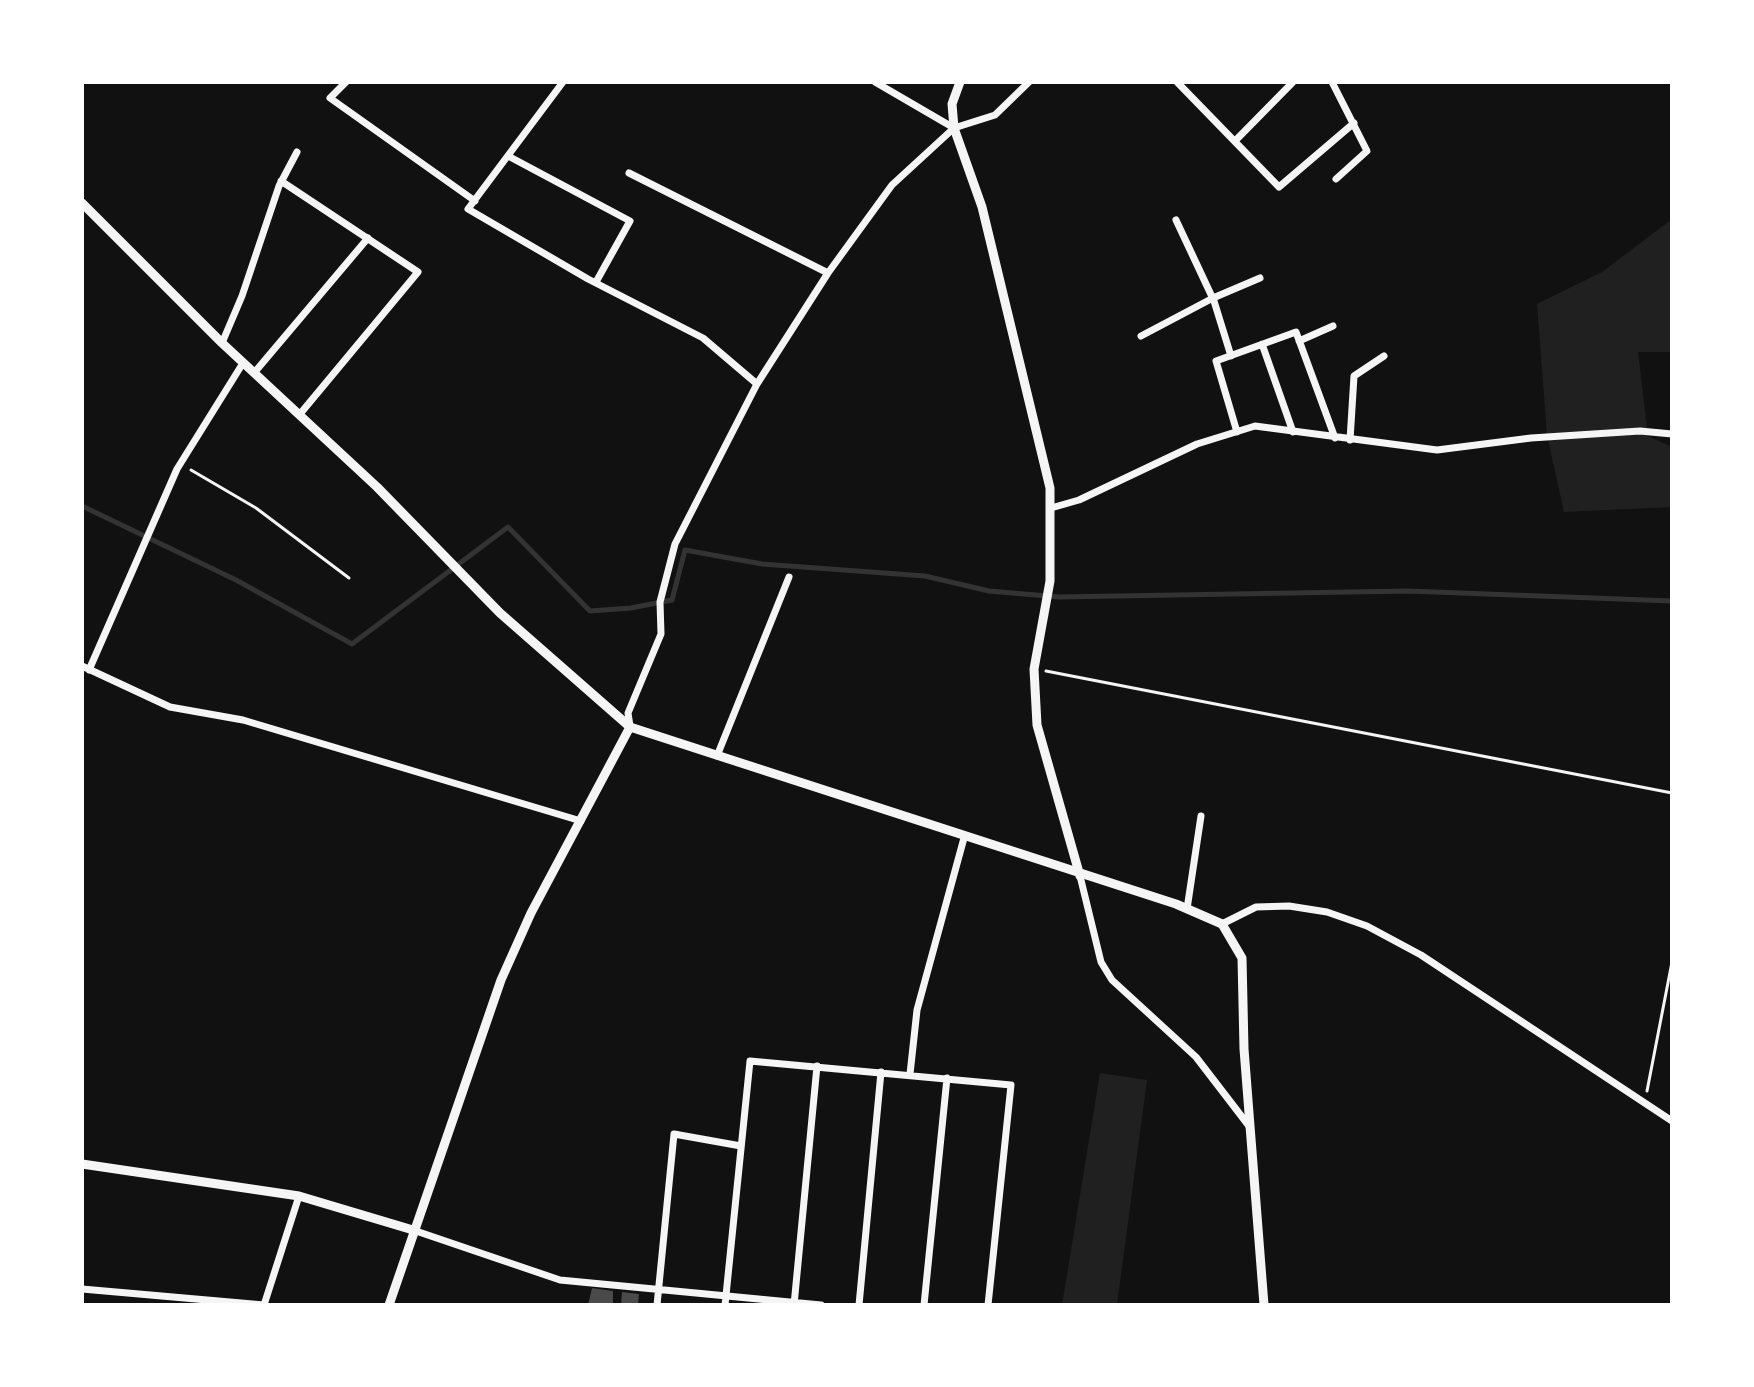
<!DOCTYPE html>
<html>
<head>
<meta charset="utf-8">
<style>
  body { margin:0 }
  #map { position:relative; width:1754px; height:1387px; overflow:hidden; background:#111; font-family:"DejaVu Sans",sans-serif }
  canvas { display:block }
  .frame { position:absolute; inset:0; border:84px solid #fff; pointer-events:none }
</style>
</head>
<body>
<div id="map">
<canvas width="1754" height="1387"></canvas>
<div class="frame"></div>
</div>
<script>
const ctx = document.querySelector('canvas').getContext('2d');
ctx.lineJoin = 'round';
function fillPath(path, color) { ctx.fillStyle = color; ctx.fill(path, 'evenodd'); }
const poly = rows => new Path2D(rows.map(r => 'M' + r).join(''));
function strokePath(path, color, width, dash) { ctx.strokeStyle = color; ctx.lineWidth = width; ctx.lineCap = dash ? 'butt' : 'round'; ctx.setLineDash(dash || []); ctx.stroke(path); }
fillPath(poly([
  [1672,219,1672,352,1638,352,1648,436,1672,447,1672,507,1564,512,1547,435,1537,304,1602,272],
  [1100,1073,1147,1080,1117,1305,1062,1305]
]), '#202020');
strokePath(poly([
  [82,506,236,580,352,644,508,527,590,611,631,608,672,600,685,550,762,564,925,576,989,591,1059,597,1408,591,1672,601]
]), '#333', 5);
fillPath(poly([
  [592,1288,613,1291,613,1305,588,1305],
  [622,1292,639,1294,638,1305,621,1305]
]), '#4a4a4a');
strokePath(poly([
  [191,470,256,508,349,578],
  [1046,671,1672,793],
  [1647,1091,1672,962]
]), '#f5f5f5', 3);
strokePath(poly([
  [346,82,330,98,475,201],
  [563,82,468,209,588,279,703,338,757,384],
  [875,82,954,128],
  [1177,82,1279,187,1354,123],
  [1332,82,1367,151,1336,179],
  [1235,141,1293,82],
  [510,157,630,221,596,282],
  [629,173,828,273],
  [281,181,418,272,300,414],
  [1176,220,1214,301,1231,356],
  [1141,336,1213,298,1260,278],
  [1299,341,1333,326],
  [222,343,242,296,279,186,297,152],
  [1262,344,1293,432],
  [254,373,368,238],
  [1237,432,1216,361,1296,332,1335,438],
  [1350,440,1354,376,1384,356],
  [1051,508,1079,500,1197,444,1255,426,1437,450,1531,438,1640,431,1672,434],
  [82,666,170,707,243,720,581,821],
  [89,670,177,469,243,363],
  [630,726,628,713,661,634,660,602,675,544,757,384,828,273,892,185,954,128,995,115,1029,82],
  [717,756,789,577],
  [1080,876,1101,962,1112,980,1196,1057,1249,1126],
  [1187,909,1201,816],
  [1222,924,1256,907,1289,906,1327,912,1367,926,1421,955,1672,1121],
  [910,1074,917,1010,964,838],
  [413,1230,560,1280,821,1305],
  [82,1289,264,1305],
  [264,1305,299,1196],
  [657,1305,674,1134,741,1146],
  [725,1305,750,1061,1011,1085,988,1305],
  [794,1305,817,1066],
  [859,1305,881,1072],
  [924,1305,947,1078]
]), '#f5f5f5', 7);
strokePath(poly([
  [960,82,952,104,954,128,982,207,1050,488,1050,581,1034,669,1037,725,1080,876],
  [82,203,222,343,377,487,500,613,630,727,1176,904,1222,924,1242,958,1244,1049,1264,1305],
  [82,1164,299,1196,413,1230],
  [389,1305,501,980,531,913,630,727]
]), '#f5f5f5', 9);
</script>
</body>
</html>
